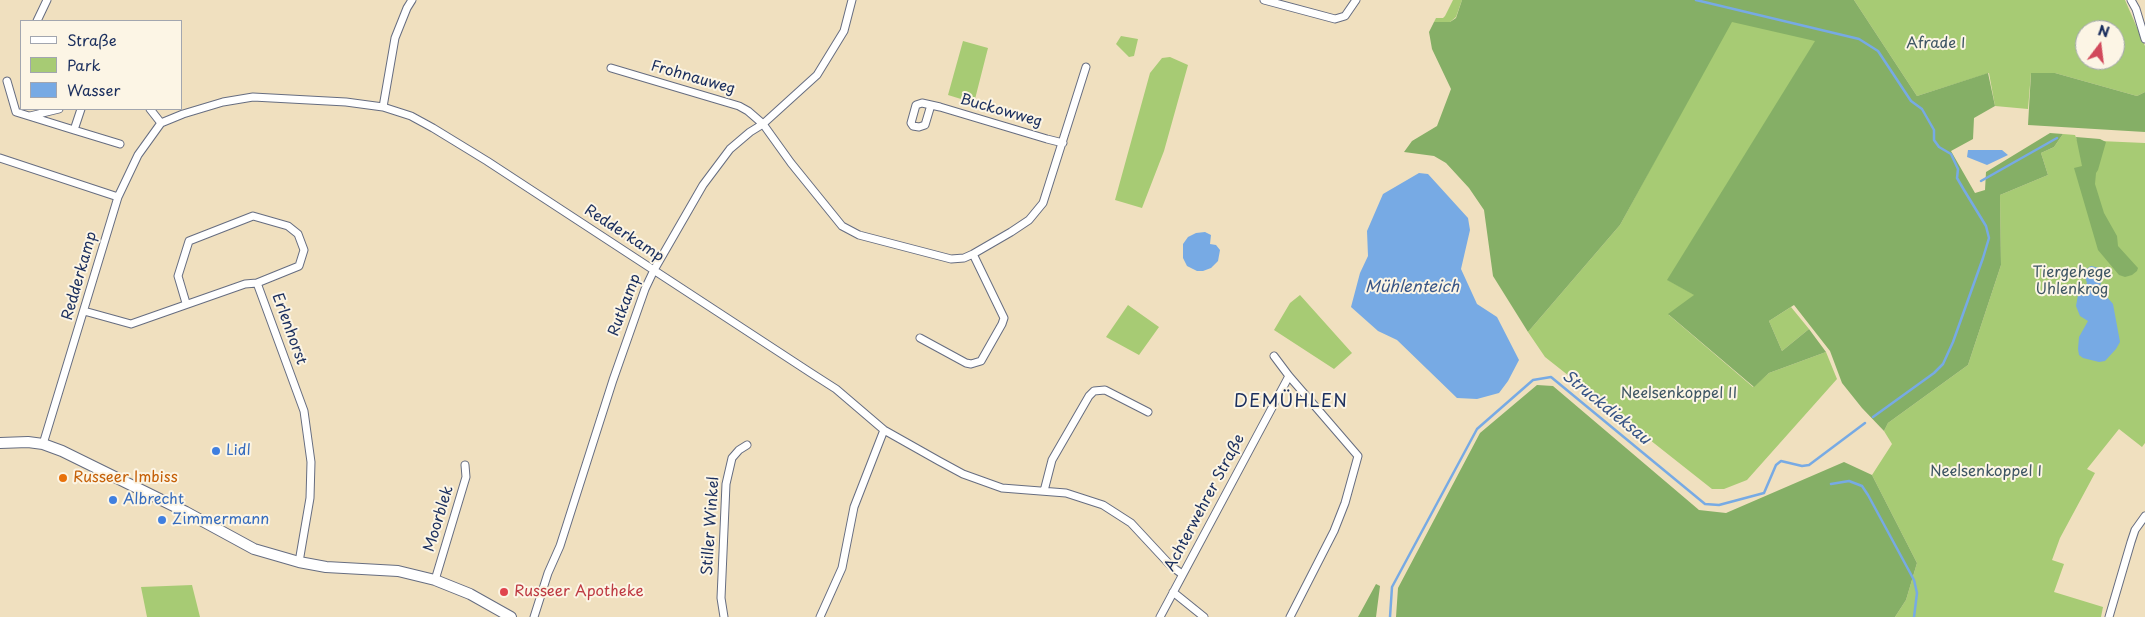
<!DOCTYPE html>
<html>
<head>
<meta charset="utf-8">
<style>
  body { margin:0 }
  #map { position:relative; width:2145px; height:617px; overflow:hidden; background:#f0e0bf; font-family:"Playpen Sans",sans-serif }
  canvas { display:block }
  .legend { position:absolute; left:20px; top:20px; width:162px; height:90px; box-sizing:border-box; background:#fcf5e5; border:1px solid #a2a6af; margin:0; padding:6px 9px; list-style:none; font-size:15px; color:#1b2f5e }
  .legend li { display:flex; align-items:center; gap:10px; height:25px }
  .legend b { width:25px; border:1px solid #a2a6af }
  .north { position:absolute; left:2075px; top:20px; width:50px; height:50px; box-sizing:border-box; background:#fcf5e5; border:1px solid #a2a6af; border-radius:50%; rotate:15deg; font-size:14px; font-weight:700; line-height:20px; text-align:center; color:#1b2f5e }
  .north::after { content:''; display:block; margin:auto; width:18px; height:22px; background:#d1495b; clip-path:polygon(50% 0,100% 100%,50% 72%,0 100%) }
</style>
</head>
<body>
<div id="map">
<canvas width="2145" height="617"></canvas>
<ul class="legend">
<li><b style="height:6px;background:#fff"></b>Straße</li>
<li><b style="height:14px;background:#a7cb74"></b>Park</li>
<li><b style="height:14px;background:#77aae4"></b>Wasser</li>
</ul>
<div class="north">N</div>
</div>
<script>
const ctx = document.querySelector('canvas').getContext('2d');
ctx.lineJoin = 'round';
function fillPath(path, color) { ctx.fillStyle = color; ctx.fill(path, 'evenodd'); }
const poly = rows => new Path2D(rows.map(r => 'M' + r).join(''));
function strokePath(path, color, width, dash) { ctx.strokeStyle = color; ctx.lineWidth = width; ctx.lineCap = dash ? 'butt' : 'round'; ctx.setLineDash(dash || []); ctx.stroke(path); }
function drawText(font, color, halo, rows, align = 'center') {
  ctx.font = font + ' "Playpen Sans",sans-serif'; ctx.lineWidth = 4; ctx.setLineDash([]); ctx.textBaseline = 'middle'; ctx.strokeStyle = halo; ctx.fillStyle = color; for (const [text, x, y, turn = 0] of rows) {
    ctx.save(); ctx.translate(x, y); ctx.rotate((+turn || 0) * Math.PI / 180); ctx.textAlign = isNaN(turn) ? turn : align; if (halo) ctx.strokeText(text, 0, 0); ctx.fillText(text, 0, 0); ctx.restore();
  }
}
fillPath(poly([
  [1453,0,1462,0,1456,17,1450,22,1434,22,1436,18,1443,18,1445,16],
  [1854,0,2125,0,2145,46,2145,92,2137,96,2055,73,2031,73,2028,109,1995,106,1989,73,1917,96],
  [2085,30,2115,30,2115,60,2085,60],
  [1733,17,1819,36,1668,280,1695,295,1669,315,1753,387,1769,373,1826,352,1837,379,1747,480,1724,489,1712,489,1545,357,1528,332,1620,225],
  [1121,36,1138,39,1134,56,1129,57,1116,44],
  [963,41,988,48,974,103,948,95],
  [1170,57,1188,65,1164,151,1142,208,1115,200,1150,73,1162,58],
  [2063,134,2075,135,2077,140,2145,143,2145,443,2142,447,2119,429,2087,469,2095,473,2060,538,2052,560,2064,564,2054,592,2103,607,2101,617,1895,617,1906,600,1917,563,1872,475,1892,444,1884,431,1888,423,1968,365,2001,265,2000,195,2048,175,2041,153,2054,147],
  [1300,295,1352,353,1334,369,1274,330,1290,303],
  [1128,305,1159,327,1139,355,1106,337],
  [1791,307,1809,329,1782,351,1769,321],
  [192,585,200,617,147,617,141,587]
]), '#a7cb74');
fillPath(poly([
  [1462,0,1854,0,1917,96,1988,73,1995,106,1974,118,1973,139,1951,151,1975,193,1985,190,1986,172,2050,133,2063,134,2054,147,2041,153,2048,175,2000,195,2001,265,1968,365,1888,423,1884,431,1862,408,1842,383,1830,351,1794,305,1769,321,1782,351,1809,329,1826,352,1769,373,1754,387,1668,314,1694,295,1667,280,1815,41,1732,22,1620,225,1528,332,1493,276,1484,210,1469,188,1446,163,1434,156,1404,152,1412,141,1437,126,1451,89,1432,49,1429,32,1434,22,1450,22,1456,18],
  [2031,73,2055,73,2137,96,2145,92,2145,132,2028,125],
  [2076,137,2100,139,2106,142,2098,170,2096,173,2095,184,2104,213,2117,236,2118,246,2138,268,2137,271,2132,275,2125,277,2119,275,2098,250,2074,168,2082,166],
  [1537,385,1553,386,1699,510,1726,513,1844,462,1872,475,1917,563,1906,600,1895,617,1396,617,1398,588,1480,433],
  [1376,584,1380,586,1376,617,1358,617]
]), '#85af66');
fillPath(poly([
  [1968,150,2002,150,2008,155,1987,165,1967,157],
  [1419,173,1428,174,1468,218,1470,230,1461,269,1477,304,1497,317,1519,360,1508,381,1499,393,1477,399,1457,398,1397,340,1378,331,1351,307,1360,273,1368,256,1367,231,1383,194],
  [1205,232,1211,235,1210,244,1216,245,1220,250,1218,261,1211,268,1203,271,1197,271,1187,266,1183,258,1183,244,1188,237,1196,233],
  [2091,266,2100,268,2103,272,2104,277,2100,285,2105,287,2107,297,2113,304,2120,342,2116,349,2105,361,2099,362,2083,358,2079,355,2078,349,2079,337,2088,321,2080,316,2076,306,2078,295,2087,283,2084,274,2085,270]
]), '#77aae4');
strokePath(poly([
  [1696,0,1859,39,1878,51,1911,101,1922,109,1934,130,1934,140,1939,147,1951,154,1958,169,1957,178,1964,190,1986,226,1989,238,1983,258,1953,342,1943,364,1934,373,1873,417],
  [1981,181,2057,138],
  [1831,484,1849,481,1862,486,1868,495,1914,580,1917,593,1914,617],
  [1390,617,1392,587,1477,429,1533,380,1551,377,1705,504,1719,505,1764,493,1776,465,1781,461,1802,466,1809,465,1865,423]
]), '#77aae4', 2.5);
const street = poly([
  [1264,0,1335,19,1345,16,1356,0],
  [2131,0,2136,9,2145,39],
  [37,21,47,0],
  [611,68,739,106,748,111,763,124,791,163,842,226,859,235,951,259,964,258,973,254,1011,232,1029,220,1043,203,1086,67],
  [7,81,16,112,74,130,81,109],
  [931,105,925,125,919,127,913,126,911,123,916,105,922,103,940,107,1047,139,1063,143],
  [383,107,395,38,407,8,412,0],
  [150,109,161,123],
  [30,116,59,109],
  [74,130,120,144],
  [0,158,118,197],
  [186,303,178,276,189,241,253,216,288,226,298,234,304,250,299,266,257,283],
  [84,311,131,324,245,284,257,283,304,411,311,462,310,498,299,562],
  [920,338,966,363,971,364,981,361,1002,324,1004,318,973,254],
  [1274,356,1289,376,1358,456,1345,503,1334,531,1290,617],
  [43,444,118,197,138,155,161,123,183,114,223,102,253,97,346,102,383,107,411,116,433,128,487,161,811,373,836,389,884,430,939,461,963,474,1002,488,1066,493,1103,505,1131,523,1171,566,1182,574],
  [1044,491,1052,460,1089,396,1094,391,1105,390,1148,412],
  [435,580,466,477,465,465],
  [1173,592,1204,617],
  [534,617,548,573,560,546,613,380,645,289,654,270,703,185,730,149,750,132,763,124,817,75,844,31,852,0],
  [724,617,721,598,726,484,732,458,739,450,747,445],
  [820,617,842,568,854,507,884,430],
  [1160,617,1289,376],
  [2109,617,2131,542,2135,530,2145,516]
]);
const secondary = poly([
  [0,443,28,442,43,444,62,451,186,512,254,549,299,562,326,567,398,571,435,580,470,594,511,617]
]);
strokePath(street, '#666d80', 9);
strokePath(secondary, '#666d80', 12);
strokePath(street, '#fff', 7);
strokePath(secondary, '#fff', 10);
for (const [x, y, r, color] of [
  [216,451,5,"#3f7fe0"],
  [63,478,5,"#e8710a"],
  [113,500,5,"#3f7fe0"],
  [162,520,5,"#3f7fe0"],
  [504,592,5,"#e0444e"]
]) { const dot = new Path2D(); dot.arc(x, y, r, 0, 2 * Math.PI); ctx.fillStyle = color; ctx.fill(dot); strokePath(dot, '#fcf5e5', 2); }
drawText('15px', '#3e5664', '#fcf5e5', [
  ["Afrade I",1936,44],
  ["Tiergehege",2072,273],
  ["Uhlenkrog",2072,290],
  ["Neelsenkoppel II",1679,394],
  ["Neelsenkoppel I",1986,472]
]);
drawText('15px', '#1b2f5e', '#fcf5e5', [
  ["Frohnauweg",693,78,16],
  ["Buckowweg",1001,111,16],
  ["Redderkamp",624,234,33],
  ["Redderkamp",80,276,-74],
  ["Rutkamp",625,305,-69],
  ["Erlenhorst",289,329,70],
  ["Achterwehrer Straße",1205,503,-62],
  ["Moorblek",439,519,-73],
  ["Stiller Winkel",711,526,-86]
]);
drawText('15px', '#366cbe', '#fcf5e5', [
  ["Lidl",226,451],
  ["Albrecht",123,500],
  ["Zimmermann",172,520]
], 'left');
drawText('15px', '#c56008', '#fcf5e5', [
  ["Russeer Imbiss",73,478]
], 'left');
drawText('15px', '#be3a42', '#fcf5e5', [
  ["Russeer Apotheke",514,592]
], 'left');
drawText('italic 16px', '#375486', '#fcf5e5', [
  ["Mühlenteich",1412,288],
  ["Struckdieksau",1606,408,39]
]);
ctx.letterSpacing = '1px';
drawText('18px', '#1b2f5e', '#fcf5e5', [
  ["DEMÜHLEN",1291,402]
]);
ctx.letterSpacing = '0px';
</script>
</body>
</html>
